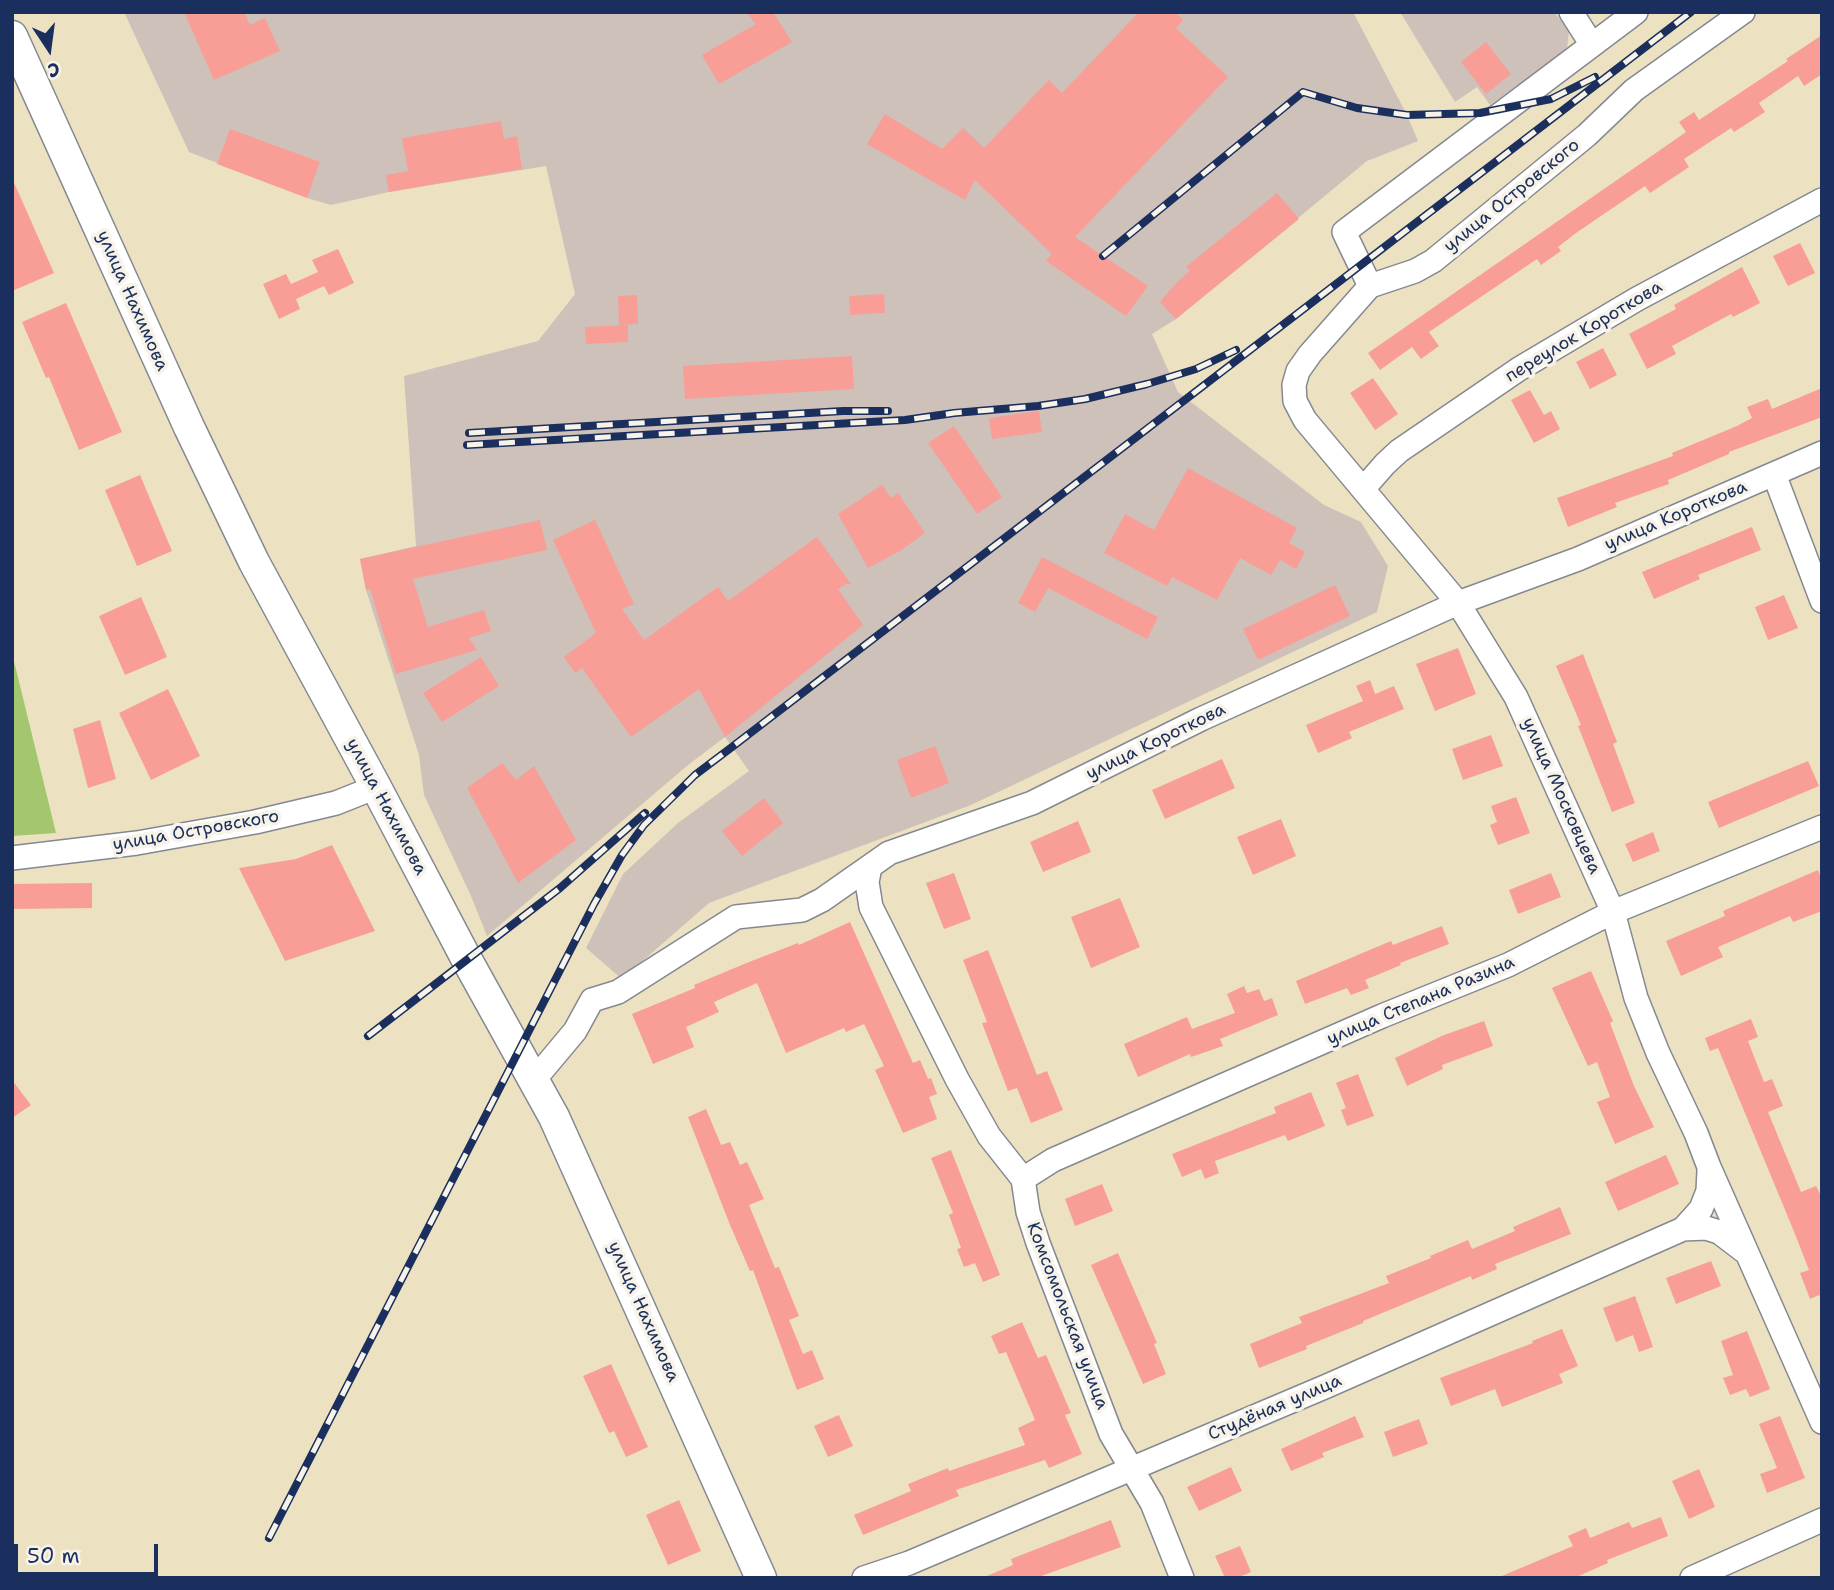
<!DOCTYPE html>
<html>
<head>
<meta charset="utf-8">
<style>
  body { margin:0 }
  #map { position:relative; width:1834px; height:1590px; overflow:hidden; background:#ece2c1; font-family:"Shantell Sans",sans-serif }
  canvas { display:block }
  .frame { position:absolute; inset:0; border:14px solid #1b2f5e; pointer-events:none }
  .north { position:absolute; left:14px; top:14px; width:70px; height:70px; -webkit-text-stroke:5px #f7f3e8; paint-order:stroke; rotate:167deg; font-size:19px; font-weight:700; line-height:28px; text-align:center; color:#1b2f5e }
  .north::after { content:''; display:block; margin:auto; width:24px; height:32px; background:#1b2f5e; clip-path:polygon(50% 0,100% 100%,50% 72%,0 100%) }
  .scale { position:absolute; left:14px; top:1544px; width:144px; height:32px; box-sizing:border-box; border:4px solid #1b2f5e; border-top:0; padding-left:9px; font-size:21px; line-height:24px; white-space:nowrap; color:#1b2f5e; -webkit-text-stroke:5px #f7f3e8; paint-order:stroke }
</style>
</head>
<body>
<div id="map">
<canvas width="1834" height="1590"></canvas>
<div class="frame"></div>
<div class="north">С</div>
<div class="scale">50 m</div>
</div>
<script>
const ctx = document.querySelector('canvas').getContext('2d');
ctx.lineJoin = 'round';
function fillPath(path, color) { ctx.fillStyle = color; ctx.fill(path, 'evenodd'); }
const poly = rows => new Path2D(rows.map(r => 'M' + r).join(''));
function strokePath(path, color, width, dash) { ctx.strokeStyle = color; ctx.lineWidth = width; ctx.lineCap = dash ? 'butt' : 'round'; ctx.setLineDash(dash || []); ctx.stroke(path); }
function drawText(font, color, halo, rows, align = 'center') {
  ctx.font = font + ' "Shantell Sans",sans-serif'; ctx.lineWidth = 7; ctx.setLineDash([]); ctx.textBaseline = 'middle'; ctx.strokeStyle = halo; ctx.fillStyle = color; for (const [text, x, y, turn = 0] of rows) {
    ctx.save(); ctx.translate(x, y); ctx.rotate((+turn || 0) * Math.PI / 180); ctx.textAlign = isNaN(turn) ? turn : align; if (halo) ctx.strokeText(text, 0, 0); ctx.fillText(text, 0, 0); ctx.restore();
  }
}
fillPath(poly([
  [124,12,1353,12,1407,115,1418,141,1367,161,1176,319,1152,334,1178,392,1324,505,1361,522,1388,566,1377,612,971,805,709,903,622,979,586,948,623,874,678,823,749,771,725,737,688,765,487,936,471,896,424,795,419,755,366,590,360,559,416,546,404,376,538,341,575,294,546,166,389,192,331,205,307,198,189,152],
  [1400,12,1554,12,1569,30,1567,49,1490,105,1477,87,1455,102]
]), '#cec1ba');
fillPath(poly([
  [12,653,56,833,12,836]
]), '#a3c66f');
fillPath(poly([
  [184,12,244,12,250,25,265,18,280,51,214,80],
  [746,12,773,12,792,42,719,84,702,55,756,24],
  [1139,12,1175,12,1183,20,1176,28,1228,77,1075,237,1148,286,1126,316,1046,261,1052,254,975,180,965,200,867,144,885,114,942,149,963,128,984,148,1049,80,1062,93],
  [1822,35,1822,74,1804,86,1798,76,1759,103,1765,112,1734,132,1731,128,1684,159,1689,167,1650,193,1645,186,1576,233,1558,247,1561,251,1541,265,1537,259,1429,332,1439,346,1421,359,1412,347,1380,370,1368,353,1686,132,1679,122,1694,112,1699,120,1788,61,1786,59],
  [1486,42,1511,74,1486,94,1461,62],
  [501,121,504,139,517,136,522,169,389,192,386,175,408,171,402,138],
  [230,129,320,162,307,198,217,164],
  [12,178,54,273,12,291],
  [1277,193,1299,219,1176,319,1160,302,1177,282,1190,271,1186,267],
  [1800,243,1815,273,1788,286,1773,256],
  [338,249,354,283,329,295,324,286,296,299,300,309,279,319,263,284,286,274,291,284,318,272,312,260],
  [1742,267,1760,303,1733,317,1731,314,1672,346,1676,354,1647,369,1629,334,1676,309,1674,305],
  [884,294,885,313,850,315,849,296],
  [637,295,638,324,619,325,618,296],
  [66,303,122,432,79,450,49,377,46,378,22,322],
  [628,325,628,342,586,344,585,327],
  [1603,348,1617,375,1590,389,1576,362],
  [852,356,854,389,685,399,683,366],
  [1373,378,1398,414,1375,430,1350,393],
  [1822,388,1822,417,1729,452,1729,454,1668,480,1669,484,1615,503,1617,507,1568,527,1557,498,1673,456,1672,453,1737,426,1752,418,1747,407,1768,399,1772,409],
  [1530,390,1544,415,1551,411,1560,429,1534,443,1511,400],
  [1039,411,1042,432,992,439,989,418],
  [954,426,1002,497,977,514,928,443],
  [1188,468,1297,528,1289,543,1305,552,1296,569,1280,560,1271,575,1240,558,1217,600,1172,577,1167,586,1104,553,1125,514,1154,530],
  [140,475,172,551,137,566,105,490],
  [882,485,891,498,898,493,925,533,900,551,868,568,838,514],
  [540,520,547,550,413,579,428,627,484,610,491,631,469,638,477,650,396,674,370,589,366,590,360,559],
  [595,520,634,604,622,609,644,640,718,587,728,601,817,537,851,584,846,584,838,589,863,625,725,737,699,689,631,737,582,668,575,673,564,657,596,633,553,540],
  [1752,527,1761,550,1698,575,1700,579,1654,599,1642,572],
  [1042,557,1158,617,1147,639,1048,588,1035,612,1018,603],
  [1335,585,1350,616,1258,660,1243,629],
  [1784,595,1798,628,1768,640,1755,607],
  [141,597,167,657,125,675,99,616],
  [1458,648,1476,694,1435,711,1416,664],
  [1583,654,1617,742,1613,744,1635,803,1612,812,1578,726,1581,725,1556,666],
  [481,657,499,686,442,722,423,693],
  [1370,680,1375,694,1394,686,1404,709,1349,732,1352,738,1318,753,1306,725,1363,701,1356,686],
  [168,689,200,756,151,780,119,713],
  [100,720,116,779,88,788,73,729],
  [1491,735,1503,766,1463,780,1452,749],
  [935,746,949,783,911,798,897,760],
  [1222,759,1235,788,1165,819,1152,790],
  [1808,761,1819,786,1719,828,1708,802],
  [502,763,516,780,534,766,576,840,518,883,467,788],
  [1516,797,1530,833,1498,845,1490,825,1497,822,1491,806],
  [764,798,783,823,742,856,722,831],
  [1281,819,1296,856,1253,875,1237,837],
  [1078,821,1091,852,1043,872,1030,842],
  [1653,832,1660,851,1633,862,1625,844],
  [332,845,375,931,285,961,239,868,296,859],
  [1818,870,1822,880,1822,911,1793,922,1790,916,1718,947,1723,957,1681,976,1666,941,1725,916,1723,911],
  [954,873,971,919,944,929,926,883],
  [1551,873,1561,897,1518,914,1509,890],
  [92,883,92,908,12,909,12,884],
  [1120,898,1140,947,1091,968,1071,917],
  [850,922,913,1063,920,1060,928,1079,931,1078,937,1094,929,1097,937,1119,903,1133,875,1070,884,1066,864,1024,846,1032,844,1028,786,1053,757,983,714,1002,719,1012,686,1027,694,1047,653,1064,632,1014,695,988,694,985,744,964,798,943,799,945],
  [1442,926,1449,944,1400,963,1401,965,1365,980,1369,988,1351,995,1347,988,1305,1004,1296,981,1391,941,1393,945],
  [988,950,1037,1075,1047,1071,1063,1110,1031,1123,1017,1088,1008,1091,982,1023,987,1022,963,960],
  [1591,971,1613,1021,1610,1023,1634,1086,1654,1127,1615,1144,1597,1102,1610,1097,1597,1062,1588,1066,1552,988],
  [1244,986,1247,993,1259,989,1264,1001,1272,998,1278,1015,1220,1039,1223,1046,1191,1057,1190,1054,1138,1077,1124,1044,1187,1017,1192,1029,1235,1013,1227,994],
  [1751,1019,1758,1037,1748,1041,1764,1082,1772,1079,1783,1106,1768,1112,1801,1192,1816,1186,1822,1198,1822,1299,1819,1295,1810,1299,1800,1273,1809,1270,1795,1234,1718,1048,1710,1051,1705,1038],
  [1484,1021,1493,1046,1442,1065,1443,1069,1407,1086,1395,1058,1444,1035],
  [1358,1074,1374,1116,1347,1126,1341,1110,1346,1108,1336,1083],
  [12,1080,31,1105,12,1118],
  [1311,1092,1325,1126,1288,1141,1285,1135,1215,1161,1219,1173,1205,1179,1201,1169,1182,1177,1172,1154,1276,1113,1274,1107],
  [706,1109,721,1145,730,1142,740,1165,747,1162,764,1199,749,1205,775,1268,779,1267,799,1316,789,1320,803,1354,812,1350,824,1379,797,1390,753,1270,750,1271,730,1225,688,1117],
  [951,1150,1000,1275,983,1282,975,1263,964,1267,957,1249,961,1248,949,1215,953,1213,931,1158],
  [1666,1155,1679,1184,1618,1211,1605,1182],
  [1102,1184,1113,1211,1075,1226,1065,1199],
  [1560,1207,1571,1234,1495,1264,1497,1269,1472,1280,1471,1276,1363,1321,1363,1323,1306,1346,1307,1349,1259,1368,1250,1344,1302,1323,1299,1317,1389,1283,1386,1276,1431,1258,1430,1256,1468,1240,1472,1249,1515,1231,1513,1227],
  [1118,1253,1157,1343,1154,1344,1166,1374,1143,1384,1091,1265],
  [1711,1261,1721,1286,1676,1304,1666,1278],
  [1635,1296,1653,1347,1639,1352,1633,1335,1616,1342,1603,1308],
  [1022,1322,1038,1358,1046,1355,1071,1413,1065,1415,1082,1454,1049,1468,1045,1460,956,1490,959,1496,863,1535,854,1515,911,1491,908,1484,948,1468,949,1471,1025,1445,1018,1428,1035,1420,1006,1352,999,1354,991,1336],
  [1562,1329,1578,1366,1559,1374,1563,1383,1502,1407,1495,1389,1451,1406,1440,1378,1533,1343,1532,1341],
  [1747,1331,1770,1389,1750,1397,1746,1389,1730,1395,1723,1378,1733,1375,1721,1341],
  [611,1364,648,1447,626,1457,614,1431,609,1433,583,1376],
  [839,1415,853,1446,828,1457,814,1426],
  [1355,1416,1364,1437,1322,1453,1324,1457,1291,1471,1281,1449],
  [1780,1416,1805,1478,1767,1493,1760,1474,1777,1468,1759,1424],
  [1419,1419,1428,1444,1393,1457,1384,1432],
  [1231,1467,1242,1491,1199,1511,1187,1487],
  [1699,1469,1715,1507,1689,1519,1672,1481],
  [679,1500,701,1551,668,1565,646,1515],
  [1661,1517,1668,1536,1607,1560,1608,1563,1574,1578,1497,1578,1573,1546,1568,1536,1586,1528,1590,1538,1629,1522,1632,1528],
  [1111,1520,1121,1547,1036,1578,982,1578,1013,1565,1011,1559],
  [1240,1546,1251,1572,1237,1578,1225,1578,1215,1556]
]), '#f89e96');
const minor = poly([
  [1571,12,1592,45],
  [1743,12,1634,90,1587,135,1433,261,1415,271,1370,286,1310,354,1298,371,1294,385,1295,401,1305,420,1458,603,1516,697,1613,912,1636,998,1658,1053,1696,1133,1709,1167,1822,1422],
  [1370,286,1344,232,1636,12],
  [1774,474,1822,601],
  [1364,488,1385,464,1399,451,1519,369,1637,299,1822,200],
  [12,858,137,843,255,822,336,803,376,787],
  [870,867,867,882,871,907,957,1079,989,1136,1023,1179,1028,1212,1038,1243,1111,1434,1152,1503,1182,1578],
  [534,1080,575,1031,592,1000,618,992,736,917,802,910,822,900,889,853,1032,803,1201,719,1458,603,1578,559,1822,453],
  [1023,1179,1053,1160,1382,1016,1508,965,1613,912,1822,827],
  [1683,1229,1701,1209,1708,1191,1709,1170],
  [864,1578,909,1563,1327,1386,1683,1229,1706,1228,1719,1232,1744,1251],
  [1692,1578,1822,1520]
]);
const major = poly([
  [12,36,189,427,254,562,376,787,467,960,554,1117,761,1578]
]);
strokePath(minor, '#848890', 26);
strokePath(major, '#848890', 33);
strokePath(minor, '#fff', 23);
strokePath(major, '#fff', 30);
const rail = poly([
  [1103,256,1303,92,1357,108,1407,115,1480,113,1551,99,1595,77],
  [469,433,843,411,888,411],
  [467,445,905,420,954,413,1038,406,1085,399,1147,384,1196,369,1236,350],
  [368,1036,560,888,645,813],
  [269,1538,594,904,622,855,644,825,695,775,732,747,1691,12]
]);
strokePath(rail, '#1b2f5e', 8);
strokePath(rail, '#f7f3e8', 5, [16]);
drawText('18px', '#1b2f5e', '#f7f3e8', [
  ["улица Островского",1512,196,-39],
  ["улица Нахимова",132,301,66],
  ["переулок Короткова",1584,332,-31],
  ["улица Короткова",1676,516,-23],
  ["улица Короткова",1156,742,-26],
  ["улица Московцева",1561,796,66],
  ["улица Нахимова",386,807,62],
  ["улица Островского",196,831,-10],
  ["улица Степана Разина",1421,1001,-23],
  ["улица Нахимова",643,1312,66],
  ["Комсомольская улица",1067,1316,69],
  ["Студёная улица",1275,1408,-23]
]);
</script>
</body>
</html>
